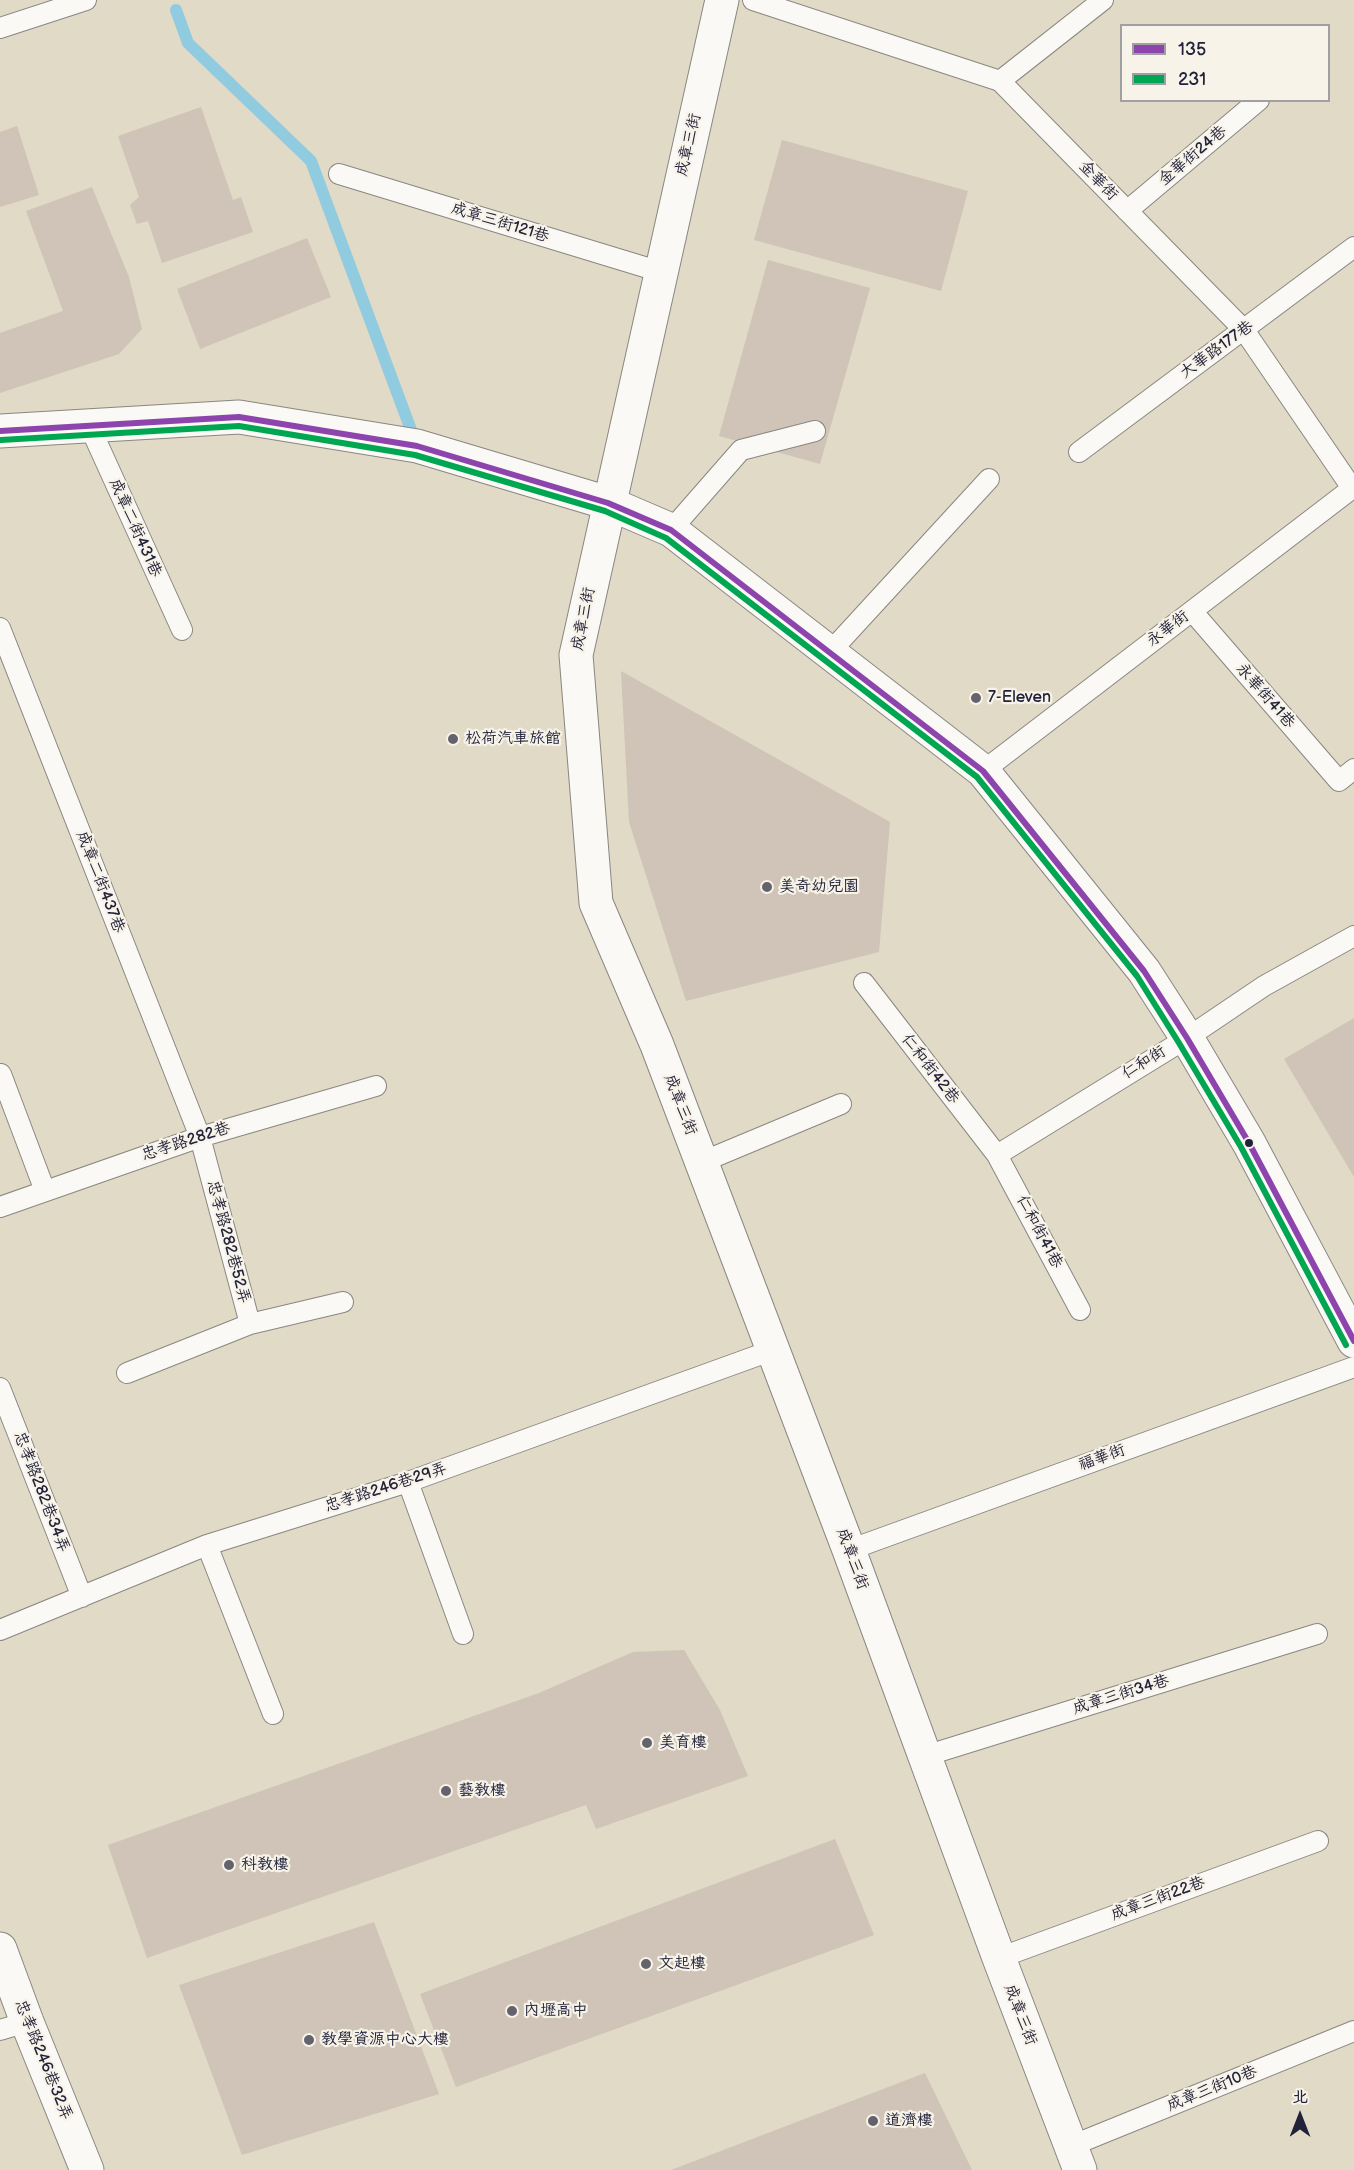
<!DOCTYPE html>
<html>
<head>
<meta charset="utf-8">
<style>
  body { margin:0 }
  #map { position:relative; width:1354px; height:2170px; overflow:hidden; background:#e0dac6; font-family:"Balsamiq Sans","LXGW WenKai TC",sans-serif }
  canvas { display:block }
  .legend { position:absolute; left:1120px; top:24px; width:210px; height:78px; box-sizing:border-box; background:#f7f3e8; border:2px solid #a29fa3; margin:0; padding:8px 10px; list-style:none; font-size:18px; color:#22223b }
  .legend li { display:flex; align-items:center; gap:12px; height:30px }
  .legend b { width:30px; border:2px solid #a29fa3 }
  .north { position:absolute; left:1270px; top:2086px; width:60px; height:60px; -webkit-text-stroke:4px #f7f3e8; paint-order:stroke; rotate:0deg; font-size:16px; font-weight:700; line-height:24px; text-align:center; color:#22223b }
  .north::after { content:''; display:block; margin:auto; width:21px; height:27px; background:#22223b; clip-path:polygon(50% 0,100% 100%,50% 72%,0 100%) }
</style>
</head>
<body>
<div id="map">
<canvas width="1354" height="2170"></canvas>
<ul class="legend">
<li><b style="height:8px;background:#8e44ad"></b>135</li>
<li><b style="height:8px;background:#00a651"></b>231</li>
</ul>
<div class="north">北</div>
</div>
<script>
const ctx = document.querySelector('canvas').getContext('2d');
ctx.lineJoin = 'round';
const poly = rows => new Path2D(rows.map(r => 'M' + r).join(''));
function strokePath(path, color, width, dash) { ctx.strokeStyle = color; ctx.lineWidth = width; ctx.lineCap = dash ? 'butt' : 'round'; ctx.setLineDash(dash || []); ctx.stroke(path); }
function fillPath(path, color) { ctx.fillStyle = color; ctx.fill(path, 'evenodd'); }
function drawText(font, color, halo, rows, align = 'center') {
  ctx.font = font + ' "Balsamiq Sans","LXGW WenKai TC",sans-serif'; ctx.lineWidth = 4.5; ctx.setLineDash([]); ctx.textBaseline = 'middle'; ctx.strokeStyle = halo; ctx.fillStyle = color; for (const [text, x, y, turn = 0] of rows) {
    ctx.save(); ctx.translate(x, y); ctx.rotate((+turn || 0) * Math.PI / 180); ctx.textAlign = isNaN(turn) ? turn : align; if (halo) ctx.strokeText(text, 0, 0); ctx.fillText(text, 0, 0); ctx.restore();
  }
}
strokePath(poly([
  [176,10,188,43,311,161,414,438]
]), '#90cbdf', 12);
fillPath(poly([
  [201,107,233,200,241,197,253,232,162,263,148,221,137,224,130,205,139,197,118,136],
  [17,126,39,195,0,207,0,132],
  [782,140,968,191,941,291,754,240],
  [92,187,129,277,142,329,119,354,0,393,0,333,63,311,26,211],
  [307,238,331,297,200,349,177,289],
  [768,260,870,288,820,464,719,436],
  [621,671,890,822,879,952,686,1001,629,822],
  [1354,1018,1354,1177,1284,1059],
  [684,1650,720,1710,748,1776,596,1829,586,1805,147,1958,108,1845,539,1693,633,1652],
  [835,1839,874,1935,456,2087,420,1994],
  [374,1922,439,2094,242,2155,179,1985],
  [925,2073,972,2170,671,2170]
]), '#cfc4b7');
const lane = poly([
  [753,0,1000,81,1244,330,1352,488],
  [0,28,86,0],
  [1000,81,1103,0],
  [339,174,661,272],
  [1127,211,1259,100],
  [89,425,182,630],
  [1079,452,1354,247],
  [671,530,741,450,815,431],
  [1192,611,1339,781,1354,769],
  [0,628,200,1137,250,1324,127,1373],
  [830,652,989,479],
  [983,771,1354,487],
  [864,983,997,1155,1080,1310],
  [1,1074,45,1191],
  [997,1155,1187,1038,1264,986,1354,936],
  [702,1162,841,1104],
  [0,1207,200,1137,376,1086],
  [250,1324,343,1302],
  [0,1388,82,1597],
  [408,1482,463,1634],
  [207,1545,273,1714],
  [849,1550,1354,1367],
  [0,1630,207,1545,408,1482,773,1350],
  [925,1756,1317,1634],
  [999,1958,1318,1841],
  [0,2030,27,2022],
  [1071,2146,1354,2031]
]);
const street = poly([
  [722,0,576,655,596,903,657,1045,849,1550,999,1958,1080,2170],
  [0,431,239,417,417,446,608,503,671,530,983,771,1144,971,1187,1038,1249,1143,1354,1341],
  [0,1949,27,2022,87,2170]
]);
strokePath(lane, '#8a8781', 22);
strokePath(street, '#8a8781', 35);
strokePath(lane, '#faf9f6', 20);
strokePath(street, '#faf9f6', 33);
strokePath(poly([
  [0,431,239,417,417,446,608,503,671,530,983,771,1144,971,1187,1038,1249,1143,1354,1341]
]), '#8e44ad', 6);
strokePath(poly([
  [1,440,239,426,415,455,605,511,666,538,977,777,1137,976,1179,1043,1241,1147,1346,1345]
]), '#00a651', 6);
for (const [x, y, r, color] of [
  [976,698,6,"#64626c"],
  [453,739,6,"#64626c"],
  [767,887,6,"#64626c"],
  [1249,1143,5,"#22223b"],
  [647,1743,6,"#64626c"],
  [446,1791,6,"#64626c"],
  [229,1865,6,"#64626c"],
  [646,1964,6,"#64626c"],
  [512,2011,6,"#64626c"],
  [309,2040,6,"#64626c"],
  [873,2121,6,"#64626c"]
]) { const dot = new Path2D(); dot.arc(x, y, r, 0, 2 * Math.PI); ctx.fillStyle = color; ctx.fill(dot); strokePath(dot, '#f7f3e8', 2); }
drawText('16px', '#22223b', '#f7f3e8', [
  ["成章三街",689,145,-77],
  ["金華街24巷",1193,156,-40],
  ["金華街",1098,181,46],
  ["成章三街121巷",500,223,17],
  ["大華路177巷",1217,350,-36],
  ["成章二街431巷",135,528,66],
  ["成章三街",584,619,-79],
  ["永華街",1168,629,-37],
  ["永華街41巷",1265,696,49],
  ["成章二街437巷",100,882,69],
  ["仁和街",1144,1063,-32],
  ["仁和街42巷",930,1069,52],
  ["成章三街",680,1105,69],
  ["忠孝路282巷",186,1142,-18],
  ["仁和街41巷",1039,1232,62],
  ["忠孝路282巷52弄",228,1242,75],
  ["福華街",1102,1458,-20],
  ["忠孝路246巷29弄",386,1488,-18],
  ["忠孝路282巷34弄",41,1492,69],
  ["成章三街",852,1559,70],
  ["成章三街34巷",1121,1695,-17],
  ["成章三街22巷",1158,1899,-20],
  ["成章三街",1020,2015,69],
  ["忠孝路246巷32弄",43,2060,68],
  ["成章三街10巷",1212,2089,-22]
]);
drawText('16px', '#22223b', '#f7f3e8', [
  ["7-Eleven",988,698],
  ["松荷汽車旅館",465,739],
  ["美奇幼兒園",779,887],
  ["美育樓",659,1743],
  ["藝教樓",458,1791],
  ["科教樓",241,1865],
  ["文起樓",658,1964],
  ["內壢高中",524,2011],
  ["教學資源中心大樓",321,2040],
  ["道濟樓",885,2121]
], 'left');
</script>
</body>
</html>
